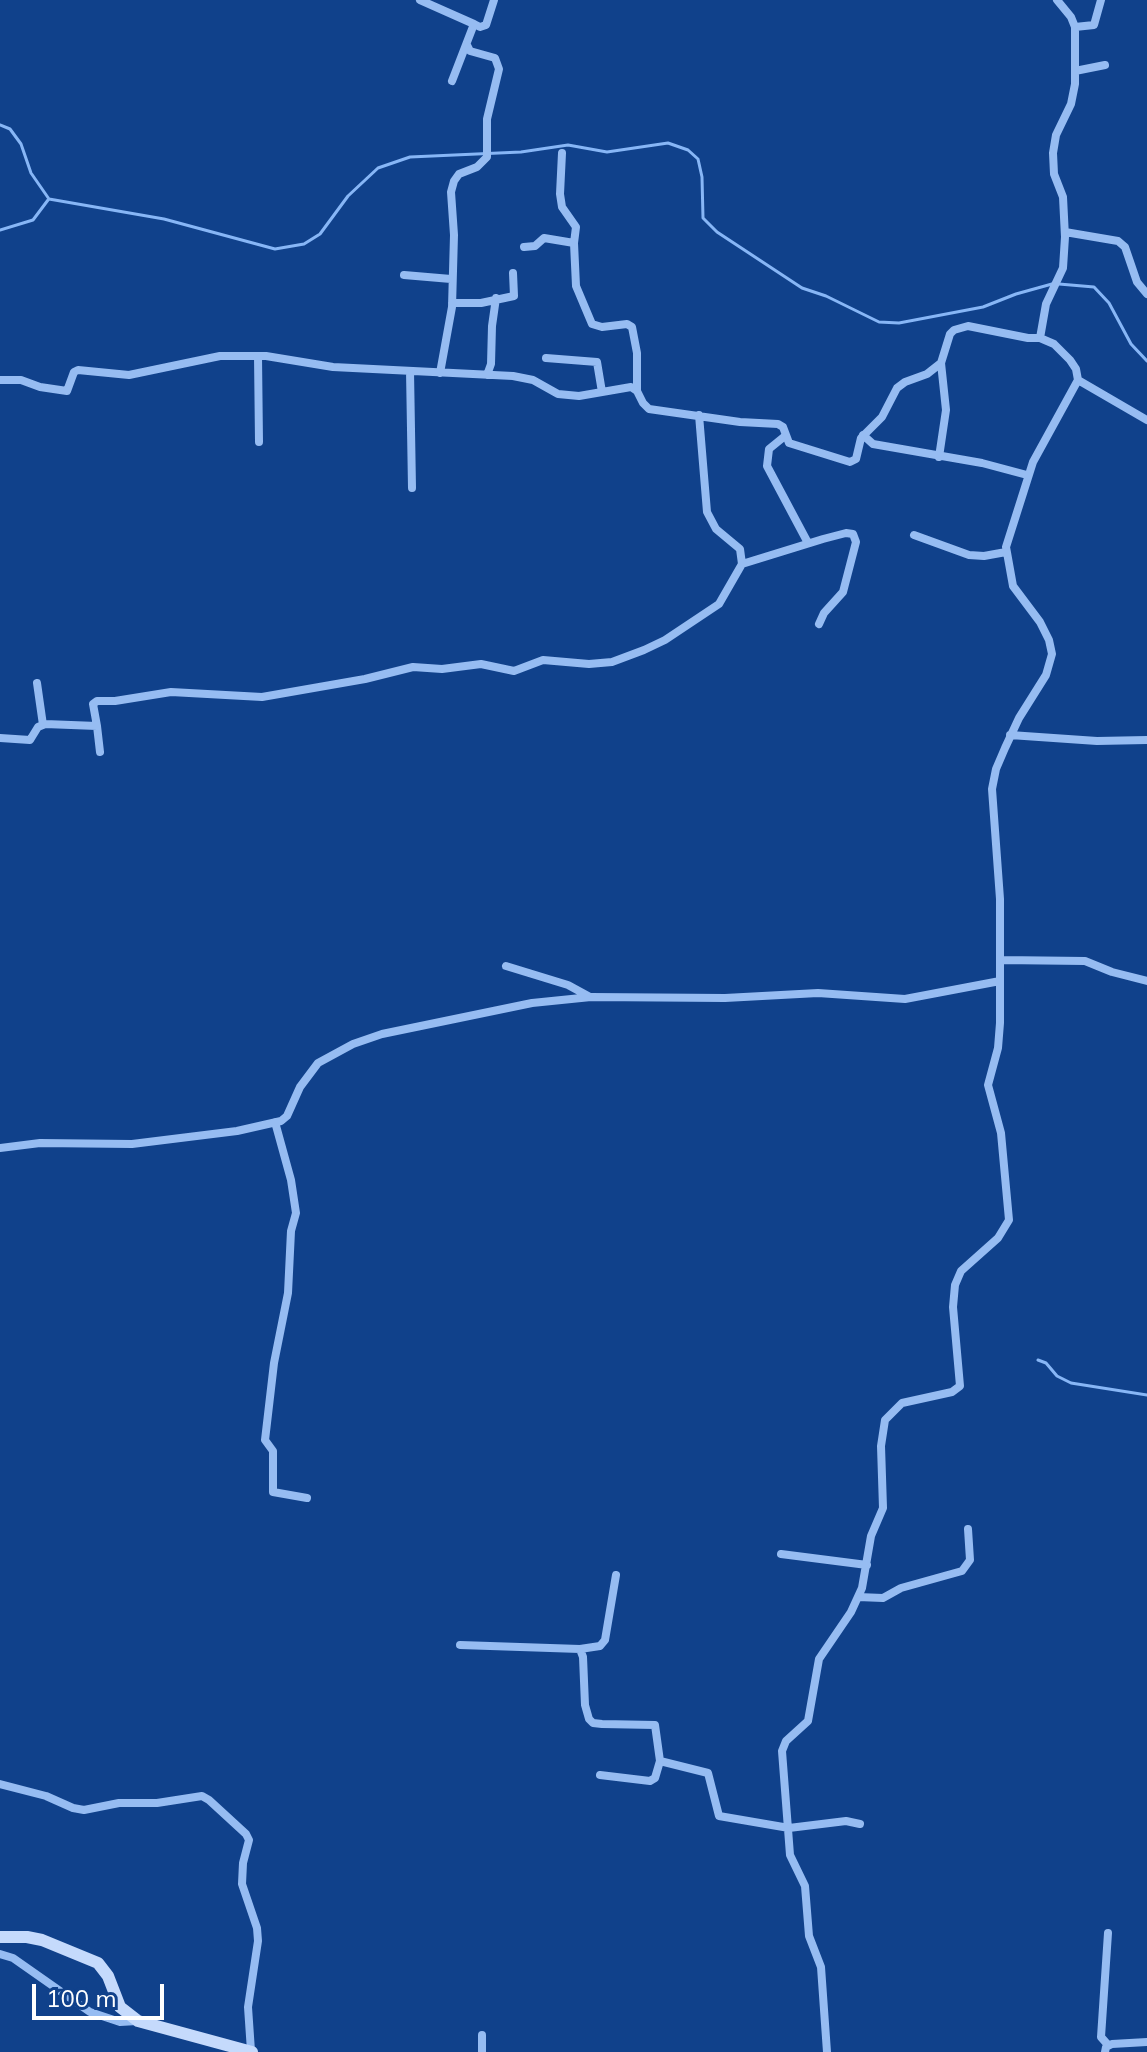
<!DOCTYPE html>
<html>
<head>
<meta charset="utf-8">
<style>
  body { margin:0 }
  #map { position:relative; width:1147px; height:2052px; overflow:hidden; background:#10418b; font-family:Mulish,sans-serif }
  canvas { display:block }
  .scale { position:absolute; left:32px; top:1984px; width:132px; height:36px; box-sizing:border-box; border:4px solid #fff; border-top:0; padding-left:10px; font-size:24px; line-height:28px; white-space:nowrap; color:#fff; -webkit-text-stroke:6px #10418b; paint-order:stroke }
</style>
</head>
<body>
<div id="map">
<canvas width="1147" height="2052"></canvas>
<div class="scale">100 m</div>
</div>
<script>
const ctx = document.querySelector('canvas').getContext('2d');
ctx.lineJoin = 'round';
const poly = rows => new Path2D(rows.map(r => 'M' + r).join(''));
function strokePath(path, color, width, dash) { ctx.strokeStyle = color; ctx.lineWidth = width; ctx.lineCap = dash ? 'butt' : 'round'; ctx.setLineDash(dash || []); ctx.stroke(path); }
strokePath(poly([
  [0,125,10,129,21,144,31,173,49,199,164,219,275,249,304,244,320,234,348,196,378,168,410,157,521,152,568,145,607,152,668,143,688,150,698,159,702,177,703,218,717,232,802,288,826,296,879,322,899,323,983,307,1016,294,1052,284],
  [0,230,33,220,48,200],
  [1059,284,1094,287,1109,303,1131,344,1147,361],
  [1038,1360,1046,1363,1057,1376,1071,1383,1147,1395]
]), '#87b6f6', 3);
strokePath(poly([
  [420,0,474,24],
  [1075,27,1094,25,1101,0],
  [1075,71,1105,65],
  [452,81,474,24,480,27,486,25,494,0],
  [1065,232,1118,241,1125,247,1137,282,1147,294],
  [574,243,576,286,592,324,602,327,627,324,632,327,637,353,637,391],
  [524,247,535,246,544,238,574,243,576,227,562,207,560,194,562,153],
  [404,275,451,279],
  [452,303,481,303,514,296,513,273],
  [258,356,259,442],
  [546,358,597,362,602,392],
  [410,371,412,488],
  [440,373,452,307,454,235,451,192,454,181,459,174,477,167,487,157,487,119,499,69,495,58,470,51,467,45],
  [487,375,491,364,492,326,496,298],
  [0,380,21,380,40,387,67,391,74,372,78,370,129,375,220,356,266,356,333,367,513,376,533,380,558,394,579,396,631,387,637,391,643,403,649,409,740,422,778,424,783,427,789,443,850,462,856,459,861,438,882,417,897,388,905,382,927,374,941,363,950,334,954,330,968,326,1028,338,1040,338],
  [1078,380,1147,420],
  [863,435,873,444,982,463,1027,475],
  [785,436,769,449,767,466,808,543],
  [939,457,946,410,941,363],
  [914,535,969,555,984,556,1006,552],
  [742,564,823,539,846,533,853,534,856,542,843,592,824,613,819,624],
  [37,683,43,725],
  [97,726,100,752],
  [1010,735,1097,741,1147,740],
  [0,738,30,740,38,727,45,724,97,726,93,704,97,701,115,701,171,692,262,697,365,679,413,667,442,669,481,664,514,671,543,660,589,664,612,662,644,650,665,640,719,604,742,564,740,549,716,529,707,512,699,415],
  [1001,960,1085,961,1112,972,1147,981],
  [506,966,568,985,590,997],
  [275,1122,291,1180,296,1213,291,1231,288,1293,274,1363,265,1440,273,1451,273,1492,307,1498],
  [0,1148,40,1143,132,1144,237,1131,281,1121,287,1116,300,1087,318,1063,353,1044,382,1034,532,1003,591,997,725,998,818,993,905,999,1000,981],
  [781,1554,867,1565],
  [858,1597,883,1598,901,1588,962,1571,970,1560,968,1529],
  [460,1645,580,1649,583,1657,585,1705,589,1719,593,1723,602,1724,655,1725,660,1761,708,1773,719,1816,789,1828,846,1821,860,1824],
  [580,1649,600,1646,605,1640,616,1575],
  [600,1775,650,1781,655,1778,660,1761],
  [0,1784,46,1796,73,1808,84,1810,119,1803,157,1803,202,1796,209,1800,246,1834,249,1840,243,1863,242,1884,257,1928,258,1941,248,2007,251,2051],
  [1108,1933,1101,2037,1108,2045],
  [0,1954,13,1958,90,2012,120,2022,137,2021],
  [482,2035,482,2052],
  [827,2052,821,1967,809,1936,805,1886,790,1855,782,1751,786,1741,808,1721,819,1659,851,1612,862,1588,871,1536,883,1508,881,1446,885,1420,902,1403,952,1392,960,1386,953,1307,955,1285,961,1271,998,1238,1009,1220,1001,1133,988,1085,998,1048,1000,1023,1000,899,992,789,996,769,1005,748,1019,718,1046,675,1052,654,1049,640,1040,622,1013,586,1006,547,1033,462,1078,380,1076,369,1070,360,1054,344,1040,338,1046,304,1063,268,1065,237,1063,197,1054,174,1053,153,1056,135,1071,104,1075,84,1075,27,1071,17,1057,0],
  [1105,2052,1106,2047,1112,2044,1147,2042]
]), '#96bcf2', 8);
strokePath(poly([
  [0,1937,27,1937,42,1940,98,1963,108,1976,120,2007,138,2021,252,2052]
]), '#c5dafc', 12);
</script>
</body>
</html>
